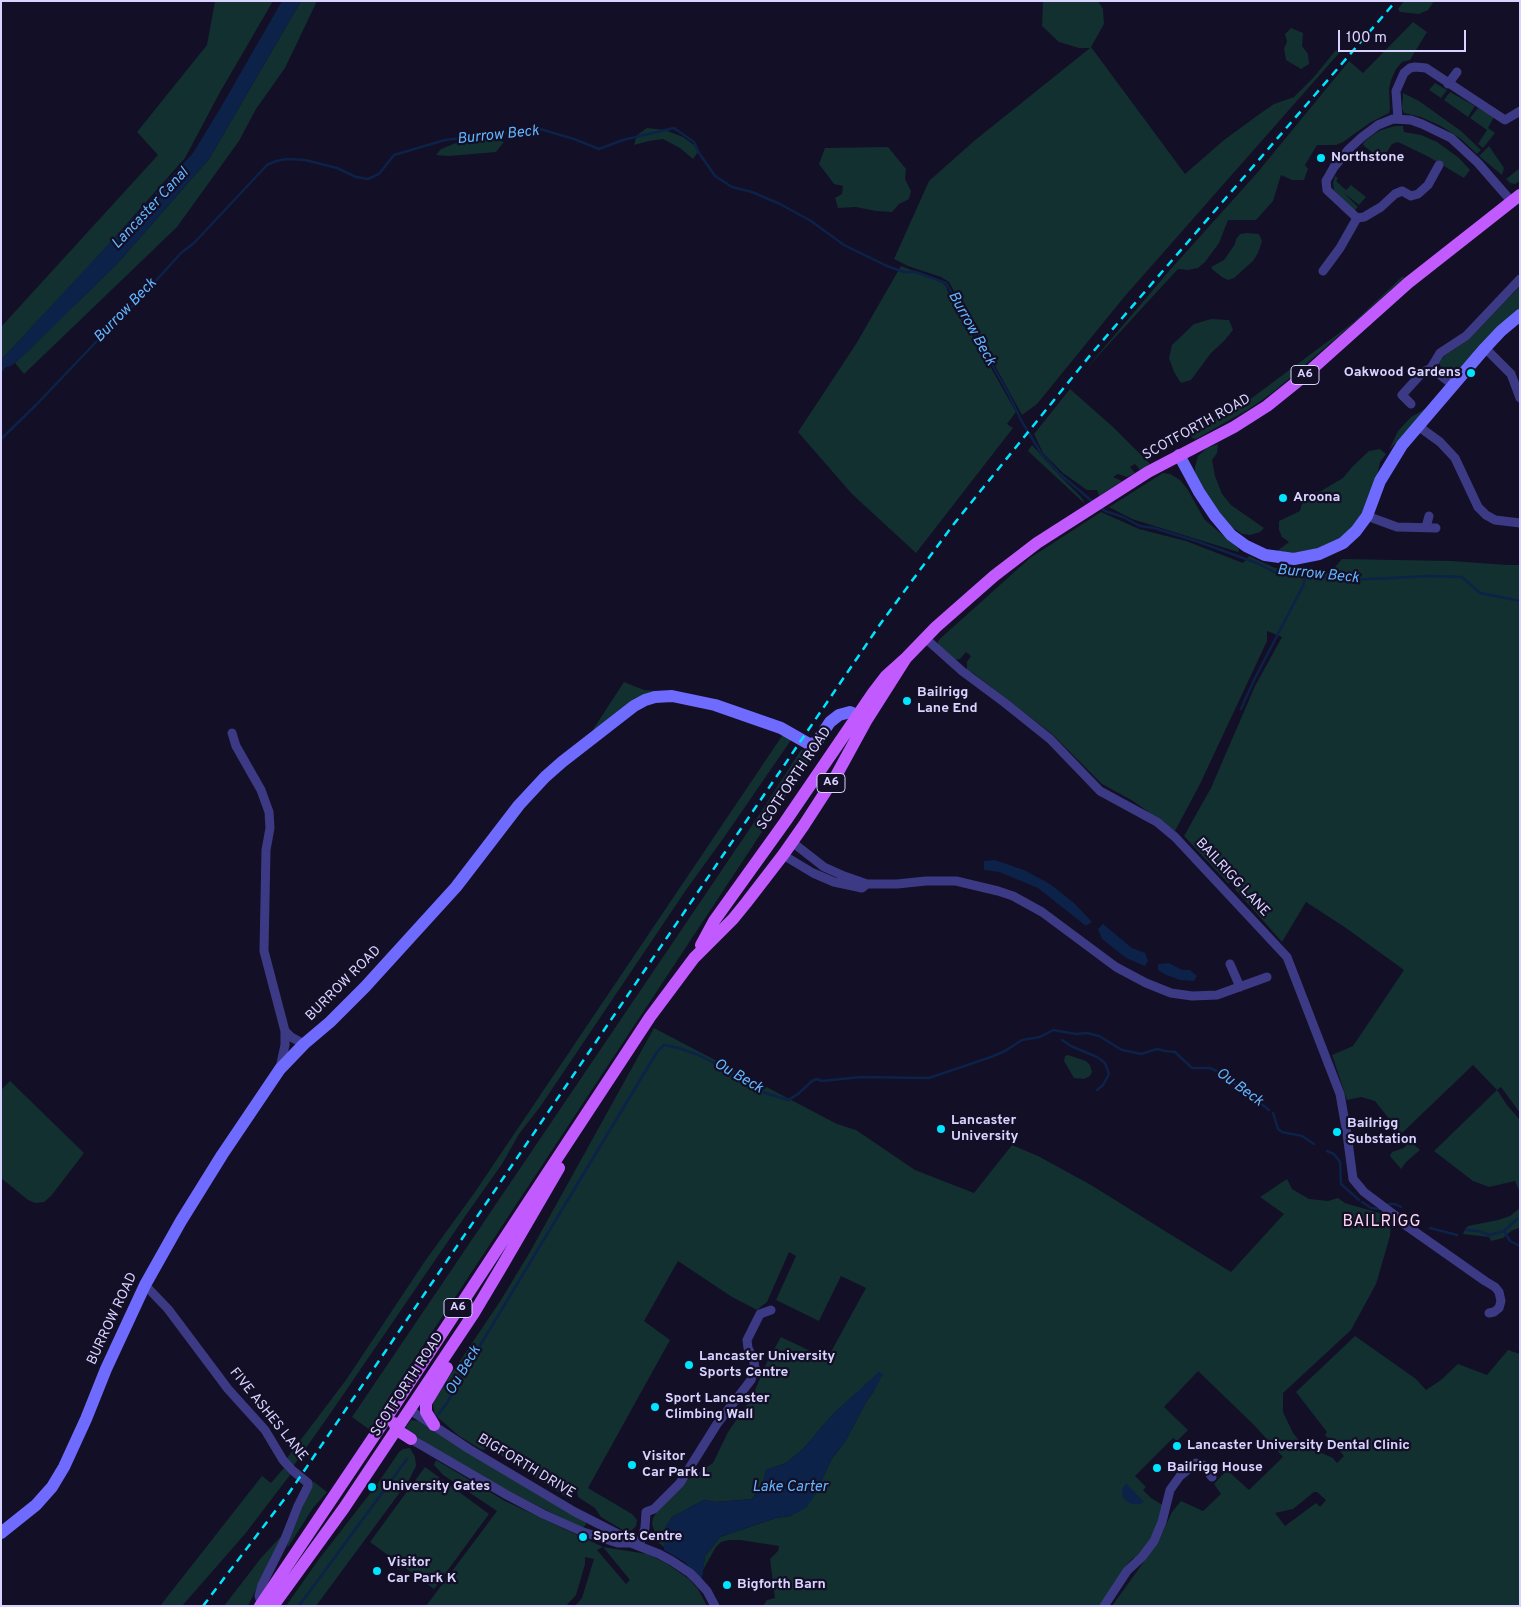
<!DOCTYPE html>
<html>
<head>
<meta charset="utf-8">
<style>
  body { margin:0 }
  #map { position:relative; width:1521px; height:1607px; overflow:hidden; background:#130f26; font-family:Overpass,sans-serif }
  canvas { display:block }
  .frame { position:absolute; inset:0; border:2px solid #d9d4ff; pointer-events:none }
  .scale { position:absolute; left:1338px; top:30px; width:128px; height:22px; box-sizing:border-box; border:2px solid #d9d4ff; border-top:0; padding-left:6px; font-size:15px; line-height:18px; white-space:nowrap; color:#d9d4ff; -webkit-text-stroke:4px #130f26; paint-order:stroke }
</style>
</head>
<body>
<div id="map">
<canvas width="1521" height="1607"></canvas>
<div class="frame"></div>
<div class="scale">100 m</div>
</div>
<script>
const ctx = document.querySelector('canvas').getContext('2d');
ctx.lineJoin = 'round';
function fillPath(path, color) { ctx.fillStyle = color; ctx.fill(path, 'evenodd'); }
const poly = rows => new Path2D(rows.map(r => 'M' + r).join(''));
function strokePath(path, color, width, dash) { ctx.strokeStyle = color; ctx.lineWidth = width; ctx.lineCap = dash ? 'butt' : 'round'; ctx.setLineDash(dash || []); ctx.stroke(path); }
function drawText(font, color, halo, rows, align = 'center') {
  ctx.font = font + ' Overpass,sans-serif'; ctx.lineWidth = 4.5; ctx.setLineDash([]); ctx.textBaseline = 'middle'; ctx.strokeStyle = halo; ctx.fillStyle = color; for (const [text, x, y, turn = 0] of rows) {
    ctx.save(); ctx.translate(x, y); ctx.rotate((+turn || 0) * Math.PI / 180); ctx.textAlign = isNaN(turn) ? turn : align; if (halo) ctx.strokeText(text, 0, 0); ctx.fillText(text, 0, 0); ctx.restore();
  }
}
fillPath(poly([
  [215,1,273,1,219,94,185,158,101,253,1,360,1,327,158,155,137,132,207,45],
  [301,1,317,1,285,68,256,109,239,141,177,227,24,374,15,363,117,264,209,159],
  [1043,1,1098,1,1103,9,1104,24,1091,47,1185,174,1224,140,1261,113,1274,104,1294,97,1313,78,1336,50,1340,52,1125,296,1037,404,1022,415,949,282,941,277,908,266,894,259,929,181,974,141,1090,48,1079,48,1059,42,1042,26],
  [1404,1,1434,1,1428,10,1419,14,1400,12,1398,9],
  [1413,22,1427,32,1410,60,1402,62,1396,69,1391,80,1389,89,1390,109,1389,113,1371,122,1343,142,1336,145,1317,145,1305,165,1308,169,1304,180,1292,180,1281,175,1273,201,1256,220,1228,220,1219,243,1205,262,1198,268,1188,270,1178,269,1085,370,1169,271,1257,173,1349,61,1363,73],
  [1291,28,1303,33,1302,46,1308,54,1309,64,1301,69,1286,60,1284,48,1287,42,1285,34],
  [1435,83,1447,90,1441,98,1429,90],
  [1450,92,1475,106,1468,117,1444,100],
  [1403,93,1419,101,1461,131,1481,150,1477,154,1461,139,1441,126,1421,117,1404,113,1402,109],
  [1478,108,1494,117,1488,128,1495,133,1483,148,1478,144,1487,130,1470,118],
  [1395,126,1403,126,1404,132,1421,135,1437,142,1459,158,1470,170,1464,178,1429,157,1398,142,1392,144,1384,157,1383,161,1364,146,1363,144,1365,141,1373,135,1381,130],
  [647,128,665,130,683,137,694,145,698,152,693,159,680,148,663,139,649,141,634,145,637,135],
  [488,137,504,142,496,152,449,156,436,155,441,149,461,141],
  [1489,146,1504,168,1502,175,1479,156],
  [888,147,906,169,905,179,911,191,909,199,899,204,892,212,876,211,856,207,838,208,835,198,842,194,843,186,834,184,819,164,825,148],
  [1520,168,1520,181,1515,184,1510,183,1506,179],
  [1335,176,1338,178,1336,181,1346,190,1351,185,1366,197,1359,205,1344,193,1358,207,1354,211,1334,190,1333,183],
  [1247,233,1259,234,1262,241,1258,253,1253,261,1234,278,1228,280,1222,277,1213,270,1211,267,1224,260,1235,244,1236,239,1240,234],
  [901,266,940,281,946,286,948,292,1016,412,1007,424,1013,428,916,553,852,494,798,432,856,344],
  [1403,276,1404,278,1354,323,1272,393,1249,409,1196,439,1192,438,1190,433,1249,400,1354,322],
  [1520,286,1520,310,1460,371,1454,374,1449,374,1442,370,1439,363,1444,356,1468,340],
  [1211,319,1229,320,1233,330,1224,341,1211,353,1191,380,1181,383,1174,372,1169,358,1172,345,1194,324],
  [1070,389,1113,427,1150,464,1140,470,1135,464,1130,467,1135,473,1127,477,1118,474,1113,477,1122,481,1099,496,1097,490,1087,490,1063,473,1043,453,1034,434],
  [1425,409,1426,410,1389,450,1398,431,1411,417],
  [1218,444,1217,453,1212,460,1215,476,1222,494,1231,505,1264,528,1260,532,1250,535,1242,534,1229,525,1212,509,1195,472,1195,467,1198,456,1207,448],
  [1032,445,1060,476,1082,498,1085,504,1028,451],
  [1380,449,1386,454,1380,462,1377,476,1363,513,1354,526,1339,538,1316,549,1295,553,1277,551,1289,542,1282,537,1279,530,1279,521,1300,511,1304,496,1321,491,1343,478,1353,466,1369,451],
  [1163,473,1170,474,1180,480,1188,490,1204,519,1239,549,1238,552,1132,519,1109,507],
  [1101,512,1139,529,1186,541,1243,563,1249,556,1275,568,1330,573,1342,559,1452,561,1508,565,1520,565,1520,1113,1501,1087,1497,1090,1507,1105,1520,1120,1520,1193,1515,1181,1489,1187,1473,1181,1434,1151,1497,1090,1473,1065,1401,1134,1375,1101,1361,1097,1347,1100,1332,1055,1353,1046,1404,970,1346,928,1306,902,1282,942,1235,889,1236,885,1232,881,1228,883,1184,836,1211,788,1255,686,1282,637,1267,631,1267,641,1200,784,1175,831,1133,801,1102,784,1052,734,973,673,967,670,967,662,971,656,966,652,960,659,953,660,938,646,938,641,942,637,1030,558],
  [624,682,644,690,657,691,592,731],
  [784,733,791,740,725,836,686,890,540,1107,519,1134,502,1164,466,1215,332,1411,294,1465,290,1464,287,1458,346,1380,425,1261,475,1192],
  [801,750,811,751,814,753,386,1402,370,1430,352,1417,761,812],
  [654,1028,837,1124,856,1130,915,1170,974,1193,1012,1145,1038,1156,1091,1185,1231,1272,1284,1214,1260,1197,1287,1179,1292,1189,1309,1199,1328,1201,1338,1198,1345,1203,1379,1213,1383,1211,1388,1215,1391,1223,1390,1236,1376,1284,1351,1330,1283,1393,1283,1412,1293,1433,1301,1443,1308,1447,1333,1458,1337,1463,1344,1456,1325,1435,1327,1432,1296,1392,1355,1336,1416,1379,1426,1390,1441,1380,1458,1364,1487,1375,1508,1350,1520,1354,1520,1606,1112,1606,1158,1542,1172,1512,1181,1501,1203,1511,1221,1494,1214,1484,1227,1470,1249,1490,1283,1457,1254,1425,1198,1371,1164,1407,1188,1430,1177,1441,1173,1438,1135,1476,1146,1487,1143,1490,1151,1498,1166,1507,1142,1557,1133,1558,1125,1567,1099,1606,763,1606,767,1600,775,1598,770,1559,778,1551,779,1546,740,1540,729,1540,721,1542,716,1547,703,1570,705,1556,720,1537,776,1518,791,1516,816,1493,831,1460,846,1440,866,1402,874,1391,853,1396,834,1413,802,1450,786,1463,766,1470,763,1484,752,1499,716,1502,704,1500,672,1517,666,1526,664,1535,664,1547,658,1542,652,1524,653,1518,664,1502,686,1481,713,1463,728,1432,751,1399,768,1360,781,1337,827,1359,866,1288,841,1276,819,1321,776,1300,796,1256,789,1252,767,1302,757,1310,732,1297,678,1261,644,1321,670,1340,588,1488,632,1514,637,1520,636,1526,632,1530,626,1532,601,1517,595,1508,578,1497,577,1491,566,1497,488,1447,486,1449,482,1450,459,1436,435,1415,433,1405,435,1398,501,1300,531,1250],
  [1314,1492,1317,1492,1326,1500,1320,1507,1316,1503,1285,1526,1275,1513,1293,1509],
  [1068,1055,1086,1061,1090,1065,1092,1072,1090,1076,1084,1079,1074,1078,1064,1061,1065,1056],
  [10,1081,84,1153,51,1196,44,1202,35,1203,28,1200,1,1178,1,1090],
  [1410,1141,1420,1150,1406,1162,1401,1169,1390,1156,1392,1152,1404,1148],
  [1520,1208,1519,1228,1511,1231,1503,1238,1491,1241,1489,1237,1463,1234,1465,1229,1468,1226,1498,1220,1510,1216],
  [411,1420,418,1421,585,1520,586,1524,584,1527,580,1527,508,1491,443,1454,408,1431,406,1427],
  [410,1448,415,1457,416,1466,409,1480,316,1606,286,1606,319,1559,372,1491,374,1492,377,1488,376,1486,399,1452,403,1449],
  [436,1460,505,1501,603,1547,647,1554,666,1563,689,1579,698,1589,707,1606,575,1606,582,1598,594,1559,585,1557,585,1564,576,1595,566,1606,426,1606,497,1511,443,1475,434,1465],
  [603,1547,630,1580,626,1584,597,1550],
  [425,1467,489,1514,434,1589,370,1542],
  [284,1468,290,1475,245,1534,182,1606,160,1606,262,1476,271,1483],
  [313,1481,327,1492,313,1508,288,1547,287,1546],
  [283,1534,248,1606,224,1606,261,1558]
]), '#12302f');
fillPath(poly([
  [282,1,301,1,209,159,117,264,22,357,11,366,6,367,1,373,1,360,193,153,221,107],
  [995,860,1024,870,1050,884,1074,903,1092,922,1086,926,1038,888,999,872,984,870,984,861],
  [1103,924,1132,948,1145,953,1148,961,1145,966,1126,958,1102,939,1098,929],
  [1169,963,1182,970,1190,970,1197,976,1194,981,1180,980,1166,975,1158,970,1158,964],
  [879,1372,883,1374,874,1391,866,1402,846,1440,831,1460,816,1493,807,1507,791,1516,776,1518,720,1537,705,1556,702,1579,683,1561,664,1550,664,1535,666,1526,672,1517,704,1500,716,1502,752,1499,763,1484,766,1470,786,1463,802,1450,834,1413],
  [1126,1483,1144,1502,1140,1504,1131,1504,1123,1498,1122,1489]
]), '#0c2248');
strokePath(poly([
  [1,439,36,405,115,322,134,305,181,253,194,243,267,165,276,161,286,159,305,160,337,168,356,177,368,179,379,174,394,155,445,140,540,129,574,139,599,149,623,140,674,128,694,142,699,153,715,176,732,187,752,192,780,204,811,221,844,245,887,266,904,272,916,272,946,283,1008,393,1021,420,1041,453,1061,475,1093,502],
  [1100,507,1105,511,1123,517,1140,526,1154,528,1196,541,1257,563,1274,572,1350,580,1430,576,1462,577,1480,593,1520,601],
  [1241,709,1254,680,1303,586,1306,575],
  [1062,1040,1071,1046,1097,1057,1105,1063,1109,1074,1103,1085,1097,1090],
  [1273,1113,1278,1129,1282,1132,1302,1136,1314,1144],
  [1327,1151,1334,1154,1340,1162,1341,1184,1359,1200],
  [1362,1202,1371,1208,1380,1209],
  [1389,1204,1395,1204,1401,1207],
  [1430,1228,1457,1235],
  [1466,1230,1478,1231,1490,1235,1504,1231,1510,1241,1520,1246],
  [1504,1231,1517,1219],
  [437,1416,447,1403,464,1372,657,1052,664,1045,679,1048,696,1054,753,1082,765,1093,788,1100,798,1094,812,1081,817,1079,822,1081,861,1077,929,1078,991,1057,1005,1051,1022,1040,1040,1037,1053,1030,1076,1034,1087,1033,1099,1036,1122,1050,1132,1052,1141,1054,1157,1049,1165,1051,1175,1052,1192,1068,1210,1068,1223,1074,1230,1081,1246,1090,1251,1097,1254,1098,1269,1110],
  [299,1606,407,1459]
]), '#0c2248', 2.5);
strokePath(poly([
  [1448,84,1457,72],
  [1398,119,1396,91,1404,73,1410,68,1415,67,1426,68,1505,120,1520,111],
  [1357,218,1327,190,1326,181,1334,167,1349,149,1362,137,1378,125,1393,119,1411,120,1422,124,1451,138,1478,163,1512,202],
  [1357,218,1364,217,1381,207,1395,194,1402,191,1411,196,1418,194,1428,185,1439,165],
  [1323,271,1340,248,1357,218],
  [1485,348,1511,374,1520,398],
  [1431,368,1453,385],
  [1411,404,1402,395,1422,373,1431,368,1440,353,1466,336,1520,279],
  [1418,426,1440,442,1455,458,1478,507,1486,515,1495,520,1520,523],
  [1367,516,1397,527,1436,528],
  [1426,527,1429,516],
  [925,638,962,671,1005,703,1050,739,1100,791,1157,822,1175,837,1287,957,1340,1094,1347,1134,1353,1179,1364,1192,1400,1219,1401,1222,1485,1281,1495,1287,1499,1292,1501,1301,1499,1308,1494,1312,1489,1313],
  [232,733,236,746,261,790,269,812,270,828,266,850,264,951,285,1031,285,1045,280,1068],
  [792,842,824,867,844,876,867,884,897,884,926,881,956,881,998,891,1013,896,1042,912,1116,967,1146,983,1171,993,1192,996,1217,995,1267,977],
  [783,855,813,873,834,882,862,888,867,884],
  [1230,964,1240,987],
  [285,1031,291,1037,304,1044],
  [145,1285,168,1309,228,1389,265,1430,283,1460,292,1470,308,1483,308,1486,298,1506,285,1539,262,1585,259,1596,260,1599,263,1601],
  [410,1410,469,1449,575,1512,620,1535,631,1543],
  [411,1439,507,1495,543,1514,583,1532,618,1543,631,1543,659,1554,672,1561,690,1573,697,1580,707,1591,715,1606],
  [639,1546,645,1528,646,1512,654,1509,680,1483,717,1424,751,1380,755,1368,753,1358,748,1348,747,1340,760,1314,771,1310],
  [1104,1606,1127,1571,1142,1557,1154,1541,1162,1522,1170,1490,1180,1476,1196,1463,1203,1465,1212,1477]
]), '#3d3a85', 9);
strokePath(poly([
  [1179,455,1199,492,1215,516,1231,535,1246,546,1265,555,1294,559,1319,554,1343,543,1356,531,1367,516,1380,481,1402,445,1485,348,1501,331,1520,315],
  [1,1533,36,1505,52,1487,64,1467,86,1419,106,1369,145,1285,181,1221,222,1155,280,1069,304,1044,330,1022,365,987,456,887,519,805,545,777,562,762,634,706,645,700,655,697,672,696,715,705,781,728,809,744,816,743,830,722,839,715,850,712,857,715]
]), '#6f6bff', 12);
strokePath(poly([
  [701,945,714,921,785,822,873,693,886,676,906,658,936,627,994,576,1037,543,1148,472,1234,427,1267,406,1303,377,1408,283,1520,195],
  [394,1423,397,1430,411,1439],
  [434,1425,426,1412,426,1403,447,1368],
  [260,1606,389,1414,650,1017,694,958,733,919,746,903,783,855,804,825,837,774,866,721,906,658],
  [273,1606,344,1508,474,1313,502,1266,559,1168]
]), '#c25bff', 12);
strokePath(poly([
  [203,1606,289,1493,881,623,953,525,1092,353,1396,1]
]), '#00e5ff', 2.5, [8, 6]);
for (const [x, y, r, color] of [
  [1321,158,5,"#00e5ff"],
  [1471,373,5,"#00e5ff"],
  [1283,498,5,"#00e5ff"],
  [907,701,5,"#00e5ff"],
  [941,1129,5,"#00e5ff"],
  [1337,1132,5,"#00e5ff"],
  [689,1365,5,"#00e5ff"],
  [655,1407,5,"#00e5ff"],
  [1177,1446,5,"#00e5ff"],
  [632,1465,5,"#00e5ff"],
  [1157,1468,5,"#00e5ff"],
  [372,1487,5,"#00e5ff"],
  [583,1537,5,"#00e5ff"],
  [377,1571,5,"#00e5ff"],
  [727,1585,5,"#00e5ff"]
]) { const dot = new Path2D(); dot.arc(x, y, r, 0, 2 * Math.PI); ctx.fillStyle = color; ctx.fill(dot); strokePath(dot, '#130f26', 2); }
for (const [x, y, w] of [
  [1305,375,28],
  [831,783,28],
  [458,1308,28]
]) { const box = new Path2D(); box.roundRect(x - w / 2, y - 9.5, w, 19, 4); ctx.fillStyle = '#130f26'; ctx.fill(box); strokePath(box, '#d9d4ff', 1); }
drawText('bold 12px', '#d9d4ff', null, [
  ["A6",1305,375],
  ["A6",831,783],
  ["A6",458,1308]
]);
drawText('bold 14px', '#d9d4ff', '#130f26', [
  ["Northstone",1331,158],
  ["Oakwood Gardens",1461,373,"right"],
  ["Aroona",1293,498],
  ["Bailrigg",917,693],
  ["Lane End",917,709],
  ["Lancaster",951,1121],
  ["University",951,1137],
  ["Bailrigg",1347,1124],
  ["Substation",1347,1140],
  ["Lancaster University",699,1357],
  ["Sports Centre",699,1373],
  ["Sport Lancaster",665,1399],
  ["Climbing Wall",665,1415],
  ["Lancaster University Dental Clinic",1187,1446],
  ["Visitor",642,1457],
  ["Car Park L",642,1473],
  ["Bailrigg House",1167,1468],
  ["University Gates",382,1487],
  ["Sports Centre",593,1537],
  ["Visitor",387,1563],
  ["Car Park K",387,1579],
  ["Bigforth Barn",737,1585]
], 'left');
drawText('14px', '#d9d4ff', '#130f26', [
  ["SCOTFORTH ROAD",1197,428,-29],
  ["SCOTFORTH ROAD",795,779,-56],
  ["BAILRIGG LANE",1232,878,47],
  ["BURROW ROAD",344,984,-45],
  ["BURROW ROAD",113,1319,-65],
  ["SCOTFORTH ROAD",408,1385,-57],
  ["FIVE ASHES LANE",268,1415,51],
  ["BIGFORTH DRIVE",526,1467,31]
]);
drawText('italic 15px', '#62b6ff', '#130f26', [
  ["Burrow Beck",498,136,-6],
  ["Lancaster Canal",151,209,-47],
  ["Burrow Beck",126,311,-46],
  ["Burrow Beck",971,329,61],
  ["Burrow Beck",1318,575,6],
  ["Ou Beck",738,1077,30],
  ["Ou Beck",1239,1088,36],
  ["Ou Beck",464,1371,-59],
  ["Lake Carter",790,1488]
]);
ctx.letterSpacing = '1px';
drawText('16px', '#ffd6f0', '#130f26', [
  ["BAILRIGG",1382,1223]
]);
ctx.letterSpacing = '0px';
</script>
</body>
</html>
